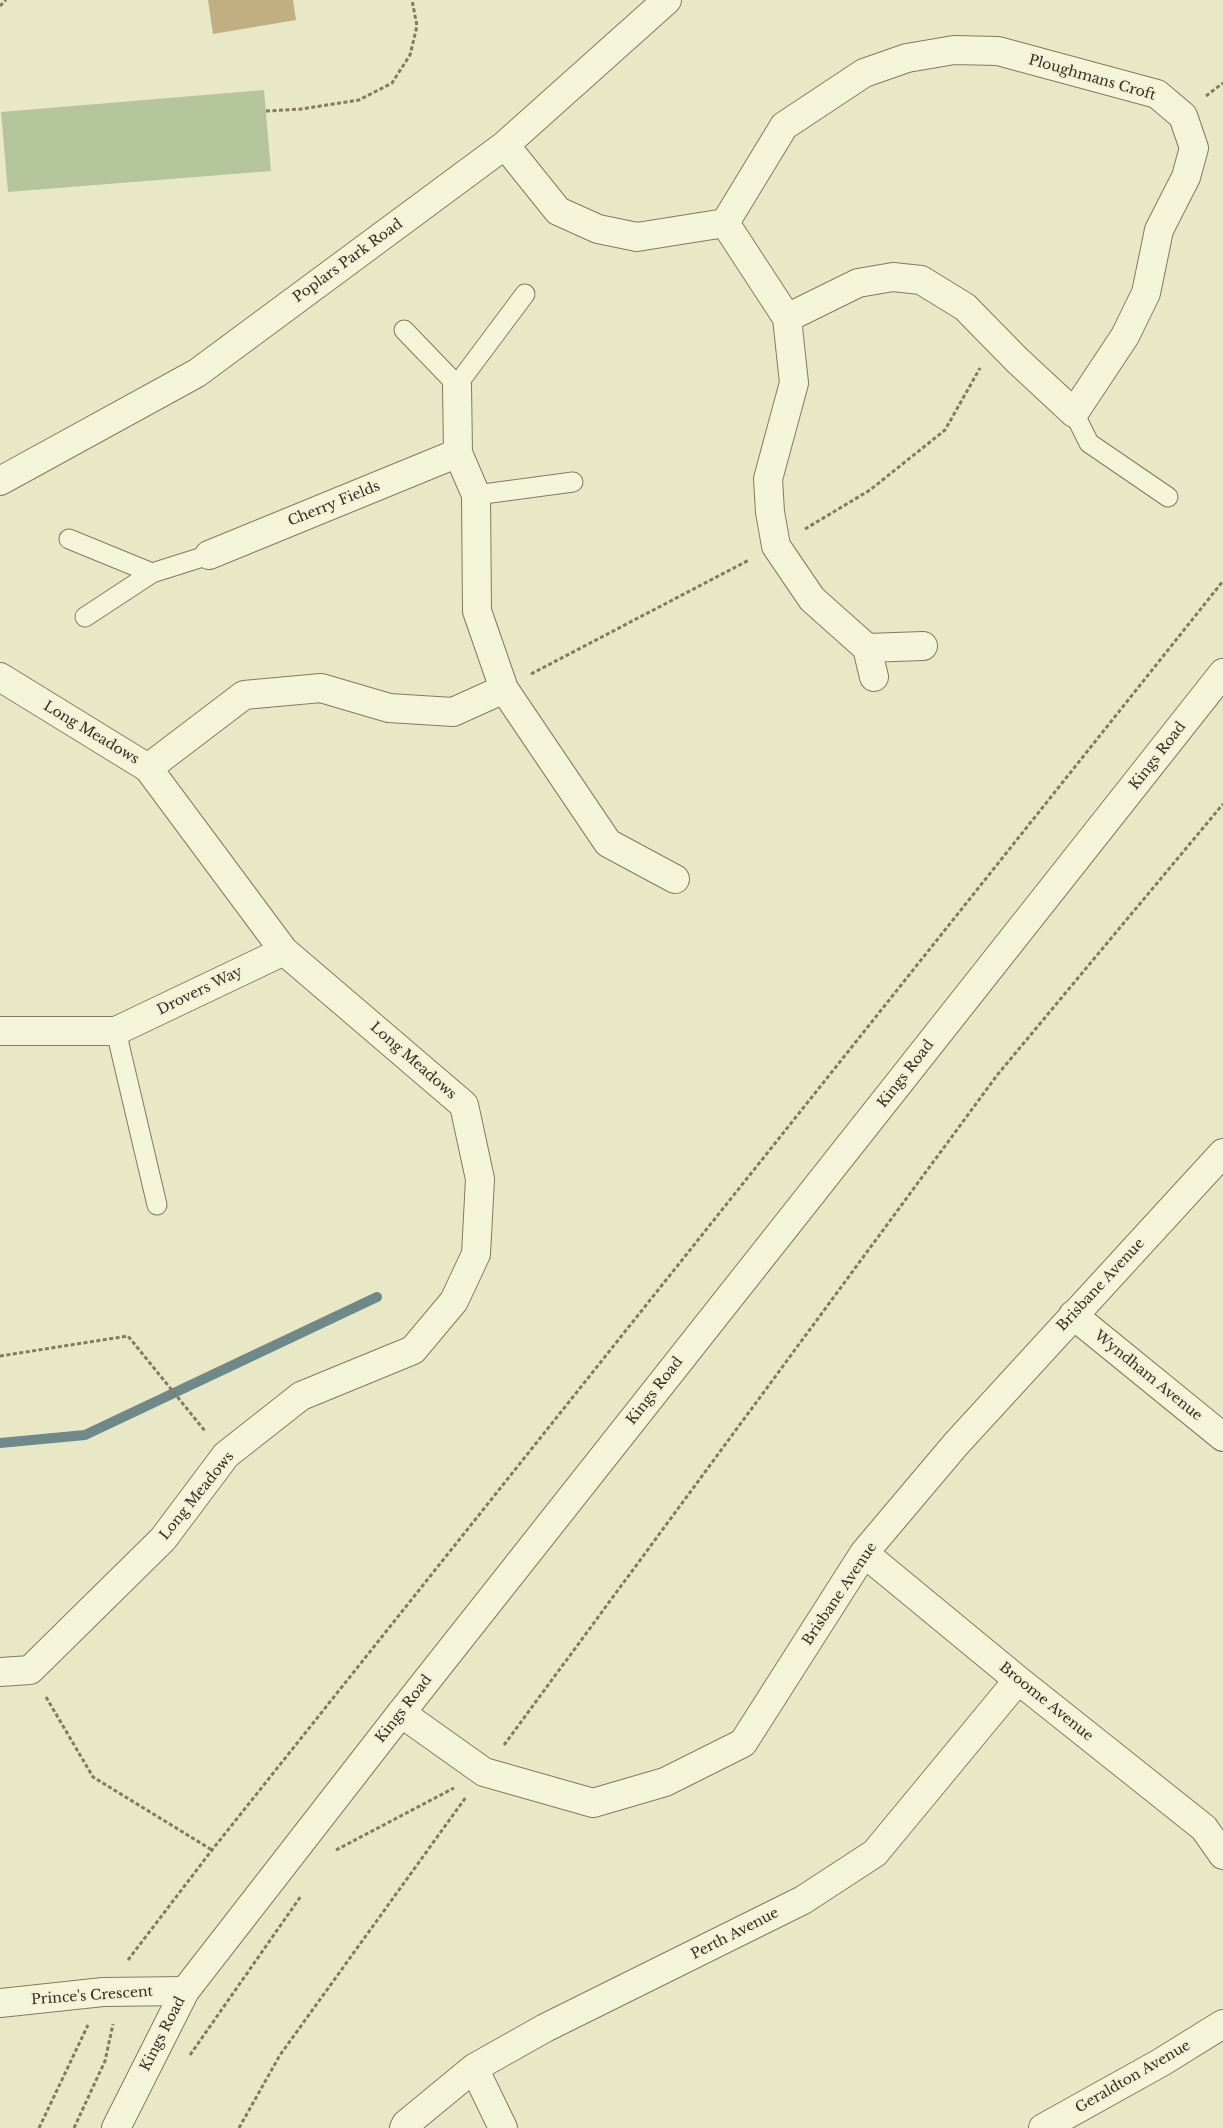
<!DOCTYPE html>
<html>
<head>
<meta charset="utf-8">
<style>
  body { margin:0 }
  canvas { display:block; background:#e8e8c6 }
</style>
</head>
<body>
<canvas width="1223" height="2128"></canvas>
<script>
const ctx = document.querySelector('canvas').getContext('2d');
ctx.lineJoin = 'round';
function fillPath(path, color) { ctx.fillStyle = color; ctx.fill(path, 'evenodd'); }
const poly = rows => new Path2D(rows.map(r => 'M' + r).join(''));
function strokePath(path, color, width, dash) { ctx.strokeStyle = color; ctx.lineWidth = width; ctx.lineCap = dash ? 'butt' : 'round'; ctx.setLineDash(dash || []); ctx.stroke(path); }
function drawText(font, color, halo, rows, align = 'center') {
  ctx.font = font + ' "Libre Baskerville",serif'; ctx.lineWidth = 4; ctx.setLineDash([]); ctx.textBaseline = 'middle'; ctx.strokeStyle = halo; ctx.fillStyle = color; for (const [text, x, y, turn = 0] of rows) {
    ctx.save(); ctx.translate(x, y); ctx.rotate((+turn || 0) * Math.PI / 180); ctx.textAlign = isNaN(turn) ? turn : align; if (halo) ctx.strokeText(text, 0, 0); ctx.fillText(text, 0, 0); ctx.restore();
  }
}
fillPath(poly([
  [264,90,271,171,8,192,1,112]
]), '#b4c59c');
strokePath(poly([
  [0,1443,85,1435,377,1297]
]), '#6f888a', 10);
fillPath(poly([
  [208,0,293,0,296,20,213,34]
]), '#c2af81');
const service = poly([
  [404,330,457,385,525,294],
  [1074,413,1089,443,1168,497],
  [476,495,573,482],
  [69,539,152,573],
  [85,617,152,573,209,555],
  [116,1031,157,1205]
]);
const minor = poly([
  [505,145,558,211,598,229,637,237,725,223,787,318,794,383,768,479,770,512,776,546,812,599,867,648,923,646],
  [725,223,784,126,864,73,907,58,954,50,998,51,1157,94,1183,116,1194,148,1186,177,1159,230,1146,293,1125,336,1074,413,1017,360,965,307,921,280,893,277,858,283,787,318],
  [457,385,458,453,476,495,477,611,504,689,608,843,675,879],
  [0,481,197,373,505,145,667,0],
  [209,555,458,453],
  [867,648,874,677],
  [0,677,148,768,284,951,464,1105,480,1179,476,1254,454,1301,413,1350,301,1396,226,1455,163,1539,30,1670,0,1672],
  [148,768,244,695,321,688,389,708,453,712,504,689],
  [0,1031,116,1031,284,951],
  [1073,1315,1223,1437],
  [864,1553,1018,1680,1204,1828,1223,1855],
  [401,1713,484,1772,593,1803,665,1782,743,1743,864,1553,956,1444,1223,1153],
  [0,2003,103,1992,185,1991],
  [474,2068,503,2128],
  [404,2128,406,2124,474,2068,545,2028,803,1900,875,1853,1018,1680],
  [1043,2128,1160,2063,1223,2024]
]);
const tertiary = poly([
  [116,2128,185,1991,401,1713,1223,673]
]);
strokePath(service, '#827b5e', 21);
strokePath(minor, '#827b5e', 30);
strokePath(tertiary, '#827b5e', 30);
strokePath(poly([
  [0,6,6,0],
  [1206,96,1223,83],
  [266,111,301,109,359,100,392,83,410,55,417,26,412,0],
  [805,529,870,490,945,430,980,368],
  [531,674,749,560],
  [0,1356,128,1336,205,1431],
  [46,1697,93,1777,212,1850],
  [504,1745,998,1074,1223,804],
  [336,1850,454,1788],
  [128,1960,212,1850,1223,581],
  [190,2055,301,1896],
  [39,2128,88,2025],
  [74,2128,105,2061,113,2024],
  [239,2128,280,2055,466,1797]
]), '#827b5e', 3, [4, 2.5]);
strokePath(service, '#f4f4d8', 19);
strokePath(minor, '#f4f4d8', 28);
strokePath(tertiary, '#f4f4d8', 28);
drawText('14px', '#342f20', '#f1f1d5', [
  ["Ploughmans Croft",1092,78,16],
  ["Poplars Park Road",348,261,-36],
  ["Cherry Fields",334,504,-22],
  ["Long Meadows",91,733,31],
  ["Kings Road",1158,756,-52],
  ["Drovers Way",200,991,-26],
  ["Long Meadows",413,1061,41],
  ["Kings Road",906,1074,-52],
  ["Brisbane Avenue",1101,1285,-47],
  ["Wyndham Avenue",1148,1376,39],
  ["Kings Road",655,1391,-52],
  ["Long Meadows",197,1496,-51],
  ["Brisbane Avenue",840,1594,-56],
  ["Broome Avenue",1046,1702,39],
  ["Kings Road",404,1709,-52],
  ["Perth Avenue",735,1934,-27],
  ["Prince's Crescent",92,1996,-4],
  ["Kings Road",163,2034,-63],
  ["Geraldton Avenue",1133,2077,-30]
]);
</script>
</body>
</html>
